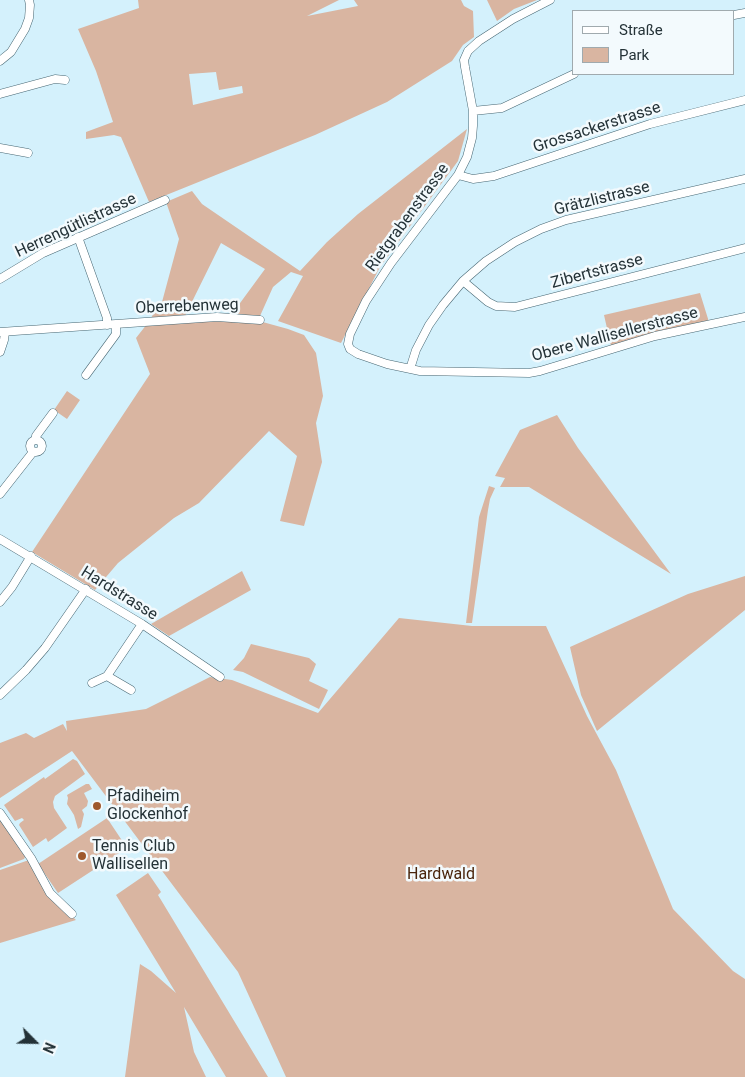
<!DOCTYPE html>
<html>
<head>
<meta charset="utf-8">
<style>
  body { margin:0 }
  #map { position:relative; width:745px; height:1077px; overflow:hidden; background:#d4f1fc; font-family:Roboto,sans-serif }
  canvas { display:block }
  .legend { position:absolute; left:572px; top:10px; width:162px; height:65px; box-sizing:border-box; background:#f3fafd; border:1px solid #a0aaae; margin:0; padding:6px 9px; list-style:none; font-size:15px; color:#243237 }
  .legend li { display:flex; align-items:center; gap:10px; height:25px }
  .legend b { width:25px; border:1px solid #a0aaae }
  .north { position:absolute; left:10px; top:1017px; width:50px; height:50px; -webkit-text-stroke:4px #f3fafd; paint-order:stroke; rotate:113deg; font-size:14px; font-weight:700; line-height:20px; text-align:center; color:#243237 }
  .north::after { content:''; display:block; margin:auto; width:18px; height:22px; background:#243237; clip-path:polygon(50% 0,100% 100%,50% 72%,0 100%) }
</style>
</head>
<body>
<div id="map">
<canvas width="745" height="1077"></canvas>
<ul class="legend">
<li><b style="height:6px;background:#fff"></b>Straße</li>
<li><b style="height:14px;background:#d9b5a1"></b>Park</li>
</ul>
<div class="north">N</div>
</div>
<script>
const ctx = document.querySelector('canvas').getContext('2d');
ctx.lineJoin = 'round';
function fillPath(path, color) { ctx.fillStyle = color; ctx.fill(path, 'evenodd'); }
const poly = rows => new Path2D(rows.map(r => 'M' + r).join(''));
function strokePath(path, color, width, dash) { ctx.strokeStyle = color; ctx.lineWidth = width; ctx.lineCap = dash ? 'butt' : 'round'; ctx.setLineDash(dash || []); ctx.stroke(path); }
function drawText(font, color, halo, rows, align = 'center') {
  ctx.font = font + ' Roboto,sans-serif'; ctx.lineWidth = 5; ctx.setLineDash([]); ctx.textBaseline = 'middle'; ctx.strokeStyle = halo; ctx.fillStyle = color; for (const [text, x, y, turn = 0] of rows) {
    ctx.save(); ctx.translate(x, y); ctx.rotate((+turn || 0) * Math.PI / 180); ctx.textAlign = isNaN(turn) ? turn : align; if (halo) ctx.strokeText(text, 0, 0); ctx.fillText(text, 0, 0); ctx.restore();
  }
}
fillPath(poly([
  [138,0,339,0,307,16,358,6,354,0,461,0,464,6,473,11,474,37,463,45,452,61,387,102,315,135,149,202,121,137,114,135,86,139,86,132,113,122,96,71,78,29,139,8],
  [216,72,219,90,242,86,243,93,193,105,189,74],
  [487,0,537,0,514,9,497,21],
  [467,129,458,161,380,267,341,343,278,321,303,276,291,272,273,287,260,316,232,314,265,269,221,243,185,316,150,319,162,302,179,239,166,202,192,191,202,204,300,271,327,242,358,214],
  [700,293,709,322,611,346,604,315],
  [214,319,259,321,288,329,304,335,316,353,323,396,316,423,322,462,304,526,280,521,297,456,269,431,199,503,174,518,118,563,95,590,32,552,150,374,136,338,147,324],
  [67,391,80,400,67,419,54,410],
  [557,415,578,448,671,574,529,487,500,487,505,478,495,476,520,430],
  [489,486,495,488,490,499,488,510,472,623,466,623,479,517],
  [242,571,251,590,169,636,151,624],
  [745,576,745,610,597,731,581,695,570,647,688,594],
  [399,618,472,626,546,626,587,716,616,770,673,909,733,971,745,979,745,1077,286,1077,238,972,72,751,0,798,0,743,26,733,34,738,63,724,67,731,66,721,146,709,210,677,232,680,318,713],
  [251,644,309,658,316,664,309,681,328,690,319,709,243,672,233,670,244,658],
  [73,759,77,761,85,774,55,796,53,802,54,808,67,828,48,842,46,838,33,847,19,825,20,823,24,820,22,818,15,821,4,805,44,777,45,779],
  [86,784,89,784,92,789,84,793,88,801,87,806,82,810,84,814,81,827,78,829,74,815,67,804,68,798,67,795],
  [0,818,26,855,24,859,0,868],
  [107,818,127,848,58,893,38,864],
  [29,860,49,894,76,920,0,943,0,870],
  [148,873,161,892,158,895,268,1077,226,1077,184,1007,194,1052,206,1077,125,1077,140,964,151,971,176,993,116,895]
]), '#d9b5a1');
const minor = poly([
  [550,0,513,19,479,41,468,51,464,60,465,67,473,111,473,126,472,138,467,157,458,175,391,263,366,301,350,334,348,344,350,349,358,354,387,364,420,371,529,373,540,371,655,336,745,317],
  [734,15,745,13],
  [0,61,11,52,25,29,29,18,30,5,29,0],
  [0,94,55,79,65,80],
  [473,111,502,108,574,74],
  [0,148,28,153],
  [458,175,473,179,494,176,650,124,745,100],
  [78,237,107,318,107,325],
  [0,279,43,253,165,200],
  [463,281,488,302,496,306,515,307,745,248],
  [0,332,217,317,260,320],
  [0,352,4,340,5,332],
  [410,369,416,350,429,325,443,305,463,281,486,261,515,242,541,229,566,220,745,179],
  [86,375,116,334,116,324],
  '30 446a6 6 0 1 1 12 0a6 6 0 1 1-12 0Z',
  [36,440,36,436,53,413],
  [0,494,33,452],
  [0,539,142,624,220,677],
  [0,602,12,587,31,556],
  [107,676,131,690],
  [92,683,107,676,142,624],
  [0,695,26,670,45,648,86,589],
  [0,813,31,858,50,893,72,914]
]);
strokePath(minor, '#476773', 9);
strokePath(minor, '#fff', 8);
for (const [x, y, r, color] of [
  [97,806,5,"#9e592d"],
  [82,856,5,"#9e592d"]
]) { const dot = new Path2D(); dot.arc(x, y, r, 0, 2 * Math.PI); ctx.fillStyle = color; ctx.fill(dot); strokePath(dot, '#f3fafd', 2); }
drawText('16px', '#243237', '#f3fafd', [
  ["Grossackerstrasse",597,128,-18],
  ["Grätzlistrasse",602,199,-14],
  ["Rietgrabenstrasse",408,218,-54],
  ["Herrengütlistrasse",76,226,-25],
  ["Zibertstrasse",597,272,-15],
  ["Oberrebenweg",187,307,-2],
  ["Obere Wallisellerstrasse",615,335,-15],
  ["Hardstrasse",119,594,32]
]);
drawText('16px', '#243237', '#f3fafd', [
  ["Pfadiheim",107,797],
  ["Glockenhof",107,815],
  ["Tennis Club",92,847],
  ["Wallisellen",92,865]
], 'left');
drawText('16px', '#4a250c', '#f3fafd', [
  ["Hardwald",441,875]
]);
</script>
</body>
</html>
